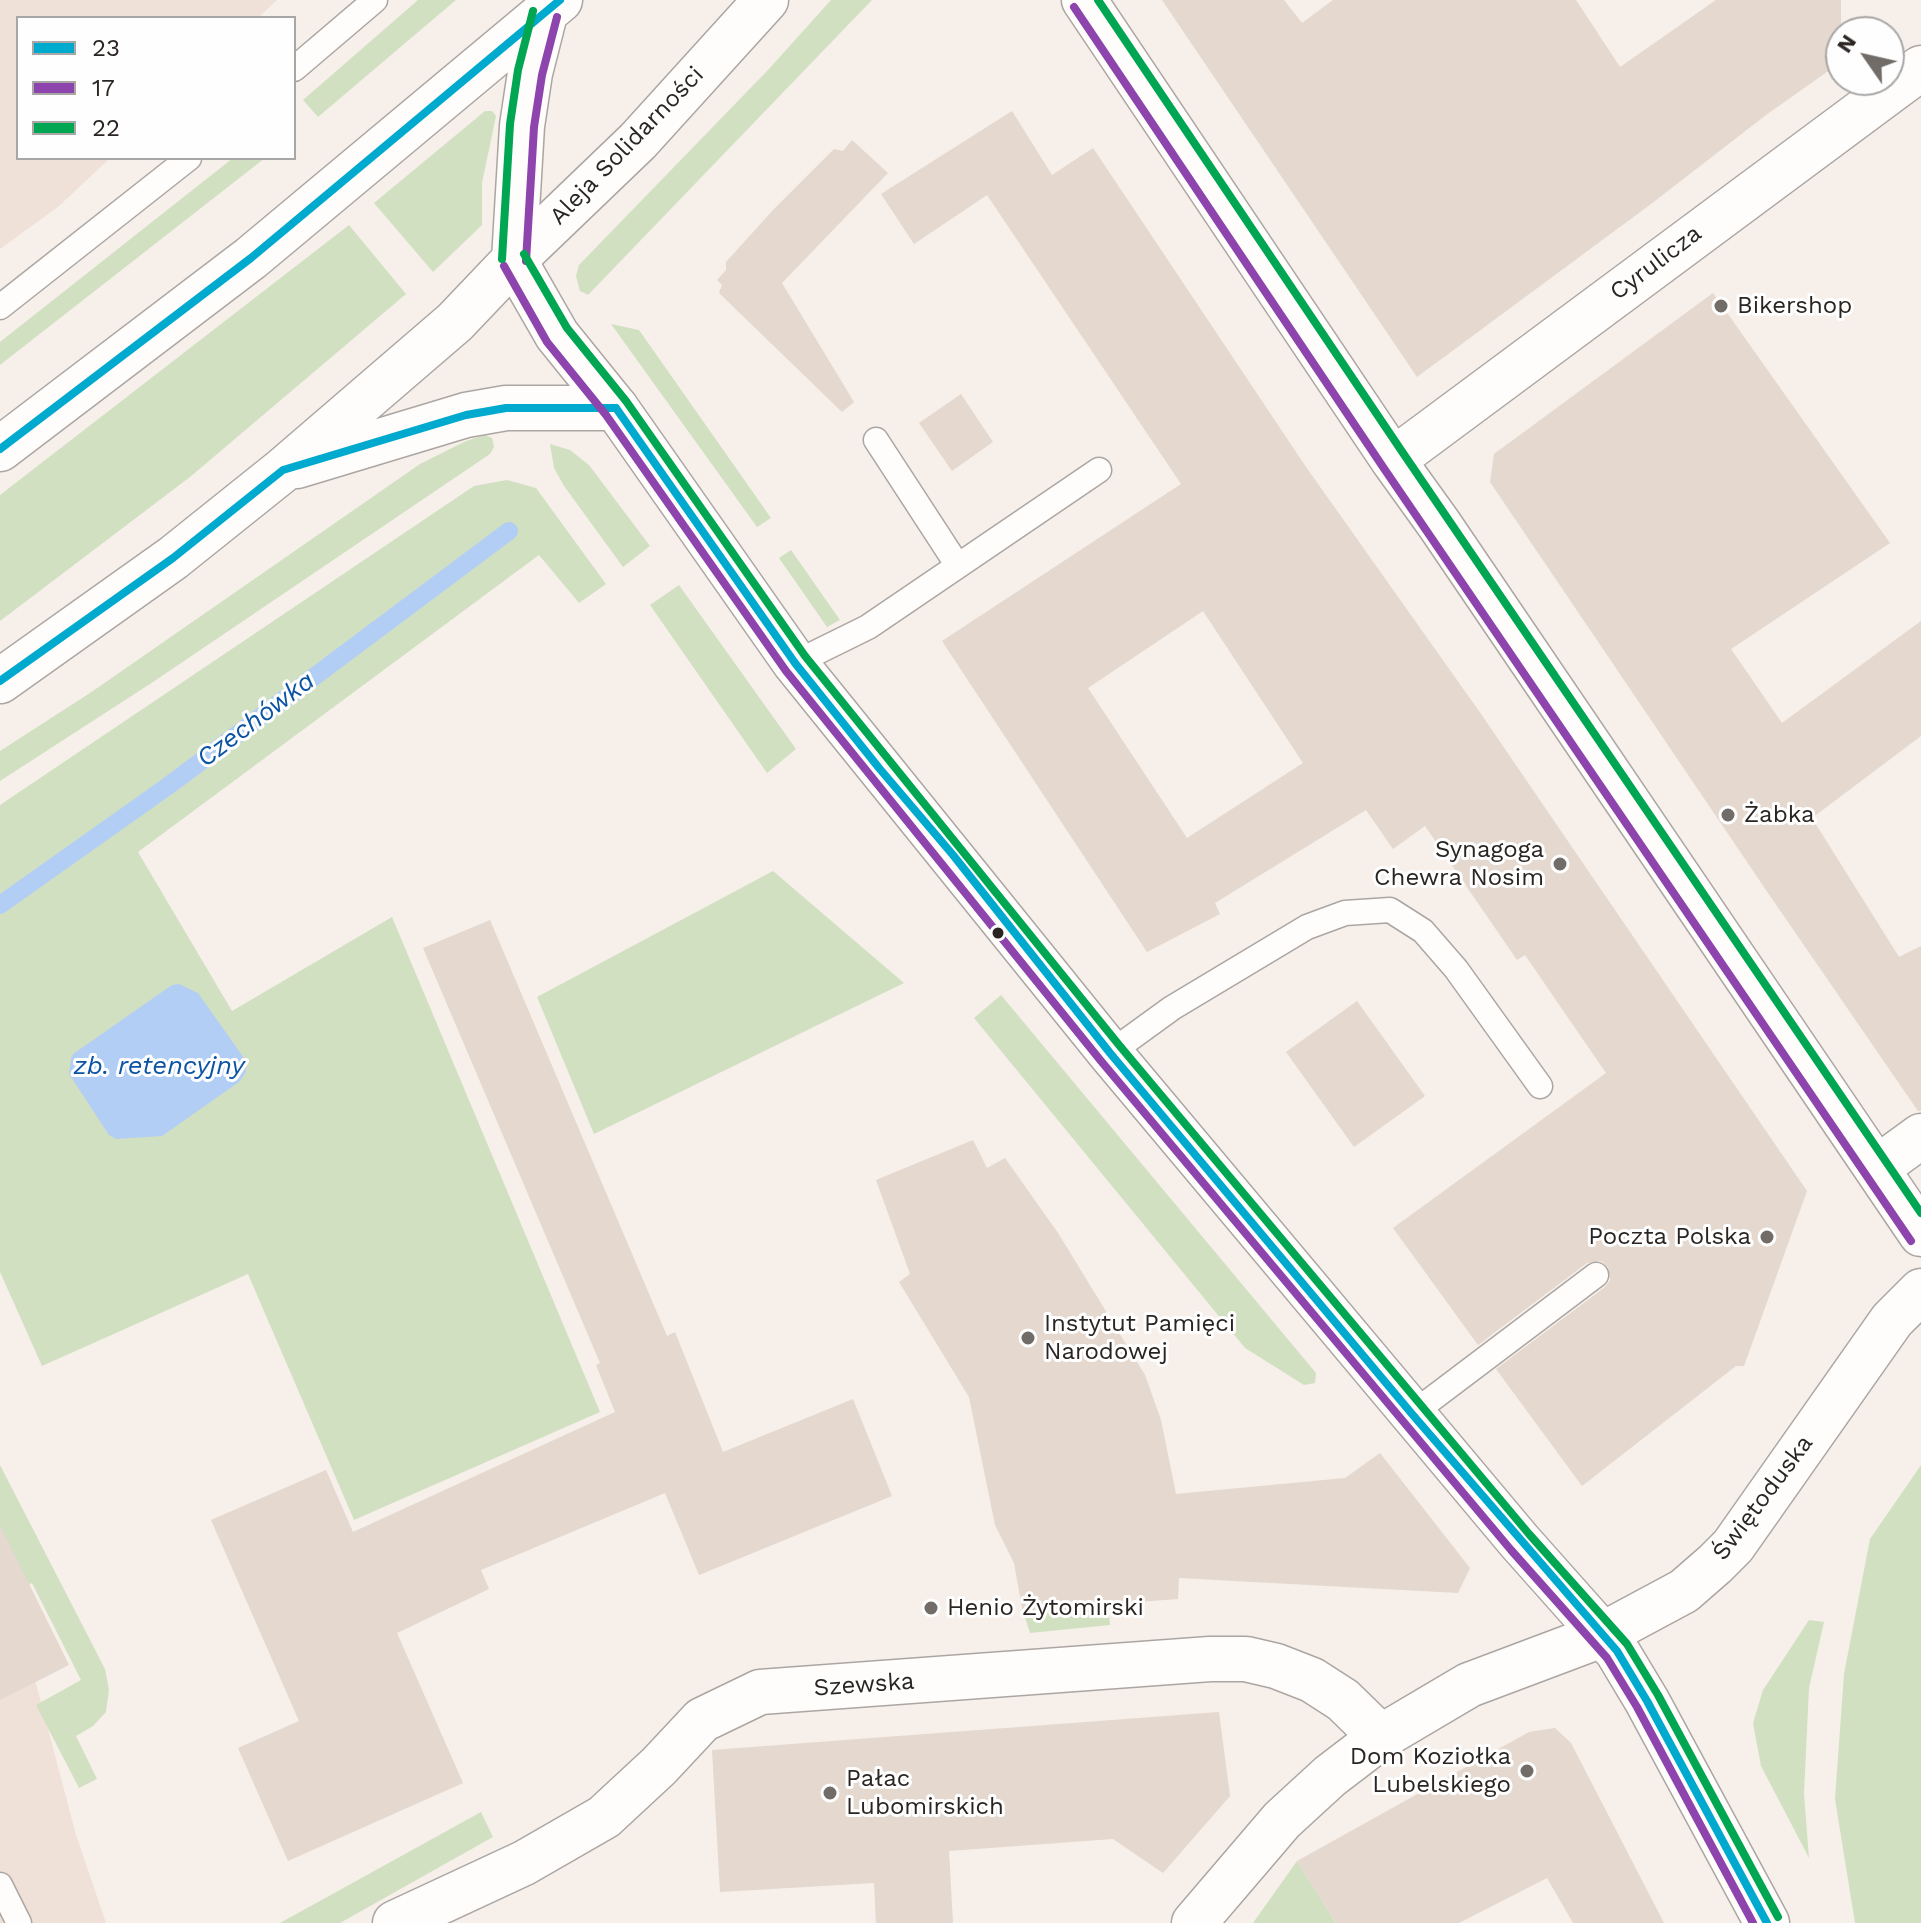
<!DOCTYPE html>
<html>
<head>
<meta charset="utf-8">
<style>
  body { margin:0 }
  #map { position:relative; width:1921px; height:1923px; overflow:hidden; background:#f6efea; font-family:"Work Sans",sans-serif }
  canvas { display:block }
  .legend { position:absolute; left:16px; top:16px; width:280px; height:144px; box-sizing:border-box; background:#fefefe; border:2px solid #a9a7a6; margin:0; padding:10px 14px; list-style:none; font-size:24px; color:#2a2522 }
  .legend li { display:flex; align-items:center; gap:16px; height:40px }
  .legend b { width:40px; border:2px solid #a9a7a6 }
  .north { position:absolute; left:1825px; top:16px; width:80px; height:80px; box-sizing:border-box; background:#fefefe; border:2px solid #a9a7a6; border-radius:50%; rotate:304deg; font-size:22px; font-weight:700; line-height:32px; text-align:center; color:#2a2522 }
  .north::after { content:''; display:block; margin:auto; width:28px; height:36px; background:#716c68; clip-path:polygon(50% 0,100% 100%,50% 72%,0 100%) }
</style>
</head>
<body>
<div id="map">
<canvas width="1921" height="1923"></canvas>
<ul class="legend">
<li><b style="height:10px;background:#00a9ce"></b>23</li>
<li><b style="height:10px;background:#8e44ad"></b>17</li>
<li><b style="height:10px;background:#00a651"></b>22</li>
</ul>
<div class="north">N</div>
</div>
<script>
const ctx = document.querySelector('canvas').getContext('2d');
ctx.lineJoin = 'round';
function fillPath(path, color) { ctx.fillStyle = color; ctx.fill(path, 'evenodd'); }
const poly = rows => new Path2D(rows.map(r => 'M' + r).join(''));
function strokePath(path, color, width, dash) { ctx.strokeStyle = color; ctx.lineWidth = width; ctx.lineCap = dash ? 'butt' : 'round'; ctx.setLineDash(dash || []); ctx.stroke(path); }
function drawText(font, color, halo, rows, align = 'center') {
  ctx.font = font + ' "Work Sans",sans-serif'; ctx.lineWidth = 6; ctx.setLineDash([]); ctx.textBaseline = 'middle'; ctx.strokeStyle = halo; ctx.fillStyle = color; for (const [text, x, y, turn = 0] of rows) {
    ctx.save(); ctx.translate(x, y); ctx.rotate((+turn || 0) * Math.PI / 180); ctx.textAlign = isNaN(turn) ? turn : align; if (halo) ctx.strokeText(text, 0, 0); ctx.fillText(text, 0, 0); ctx.restore();
  }
}
fillPath(poly([
  [0,0,277,0,258,18,18,18,18,158,110,158,59,206,0,249],
  [0,1547,76,1835,106,1923,0,1923]
]), '#efe1d7');
fillPath(poly([
  [418,0,456,0,318,117,303,100],
  [831,0,872,0,588,295,580,291,576,276,579,265,768,70],
  [485,111,492,111,496,116,482,183,482,225,433,272,374,203],
  [233,158,265,158,0,365,0,342],
  [349,225,406,294,190,477,0,621,0,495],
  [611,324,639,330,771,518,757,527],
  [485,435,492,438,494,447,490,454,153,682,0,781,0,751,90,693,420,464,466,441],
  [550,444,570,450,589,465,650,546,623,567,564,486,554,468],
  [507,480,536,488,606,584,579,603,539,555,138,852,232,1011,392,917,600,1412,354,1520,248,1274,42,1366,0,1272,0,805,474,486],
  [791,550,840,620,827,627,779,558],
  [679,585,796,749,767,773,650,605],
  [773,871,904,983,594,1134,537,997],
  [1001,995,1316,1373,1315,1383,1304,1385,1245,1348,974,1018],
  [0,1465,105,1669,109,1690,106,1712,93,1726,76,1736,97,1779,79,1788,36,1705,81,1680,32,1583,0,1599],
  [1921,1465,1921,1923,1855,1923,1835,1799,1844,1674,1870,1539],
  [1108,1604,1110,1625,1030,1633,1022,1608],
  [1809,1620,1824,1622,1809,1688,1804,1794,1809,1858,1761,1766,1753,1723,1763,1690],
  [481,1812,493,1837,340,1923,280,1923],
  [1297,1861,1336,1923,1253,1923]
]), '#d2e0c2');
fillPath(poly([
  [179,984,198,993,244,1058,246,1072,239,1082,162,1136,116,1139,109,1135,69,1074,71,1059,73,1054,172,985]
]), '#b3cef4');
strokePath(poly([
  [0,905,168,786,509,531]
]), '#b3cef4', 18);
fillPath(poly([
  [1162,0,1284,0,1302,23,1333,0,1576,0,1620,67,1716,0,1841,0,1841,62,1766,115,1651,204,1417,377],
  [1012,111,1052,175,1093,148,1306,467,1481,714,1807,1191,1744,1366,1736,1366,1582,1486,1496,1369,1605,1287,1610,1280,1608,1267,1601,1261,1587,1263,1478,1345,1393,1228,1606,1073,1525,955,1517,960,1425,826,1393,849,1366,810,1215,903,1220,914,1147,952,942,641,1181,484,987,195,914,244,881,194],
  [1203,611,1303,763,1187,838,1088,688],
  [852,140,888,173,782,283,854,402,842,412,719,293,722,285,717,280,726,270,726,262,773,210,834,149,843,151],
  [1713,293,1890,543,1731,649,1782,723,1921,621,1921,736,1812,818,1899,957,1921,946,1921,1111,1918,1111,1766,890,1490,482,1494,454],
  [961,394,993,442,952,471,919,423],
  [490,920,667,1336,675,1332,723,1452,853,1399,892,1496,699,1575,665,1493,481,1570,489,1589,397,1633,463,1783,288,1861,238,1748,299,1721,211,1520,326,1470,353,1532,615,1412,596,1365,600,1363,423,948],
  [1357,1001,1425,1096,1354,1147,1286,1052],
  [973,1140,987,1168,1005,1158,1058,1233,1145,1375,1161,1420,1176,1494,1345,1478,1380,1453,1470,1568,1458,1593,1179,1578,1178,1599,1043,1609,1022,1608,1014,1563,995,1525,969,1397,899,1282,910,1274,876,1180],
  [0,1525,69,1665,0,1700],
  [1219,1712,1230,1796,1163,1873,1113,1839,949,1851,953,1923,876,1923,874,1883,720,1892,712,1750],
  [1555,1728,1571,1743,1664,1923,1573,1923,1547,1878,1459,1923,1336,1923,1297,1861,1529,1732]
]), '#e4d8cf');
const service = poly([
  [294,69,375,0],
  [0,307,189,158],
  [876,440,958,566],
  [795,663,868,627,1099,470],
  [1110,1053,1172,1008,1307,927,1345,913,1390,910,1423,931,1456,969,1540,1086],
  [1412,1414,1596,1275],
  [0,1885,19,1923]
]);
const minor = poly([
  [1084,0,1393,460,1439,524,1921,1234],
  [514,260,557,335,616,408,795,663,1110,1053,1520,1542,1617,1651,1647,1701,1767,1923],
  [1393,460,1921,68],
  [1877,1168,1921,1136],
  [395,1923,524,1863,604,1817,659,1766,702,1720,760,1692,1210,1659,1246,1659,1276,1666,1312,1680,1343,1700,1381,1737],
  [1194,1923,1282,1820,1330,1776,1381,1737,1469,1685,1602,1635,1684,1591,1715,1564,1733,1546,1892,1320,1921,1291]
]);
const primary = poly([
  [514,260,522,126,530,73,545,14],
  [0,449,251,258,560,0],
  [297,466,466,415,506,408,616,408],
  [0,681,173,558,283,470,455,322,514,260,638,141,766,0]
]);
strokePath(service, '#aca6a2', 27);
strokePath(minor, '#aca6a2', 47);
strokePath(primary, '#aca6a2', 47);
strokePath(service, '#fefdfc', 24);
strokePath(minor, '#fefdfc', 44);
strokePath(primary, '#fefdfc', 44);
strokePath(poly([
  [616,408,795,663,879,768,953,855,1110,1053,1412,1414,1617,1651,1647,1701,1767,1923],
  [0,449,251,258,560,0],
  [0,681,173,558,283,470,466,415,506,408,616,408]
]), '#00a9ce', 8);
strokePath(poly([
  [1074,7,1383,467,1911,1241],
  [526,261,534,127,542,75,557,17],
  [504,266,547,342,606,415,786,671,1101,1061,1511,1550,1607,1658,1637,1707,1753,1923]
]), '#8e44ad', 8);
strokePath(poly([
  [1098,0,1403,453,1921,1213],
  [524,254,567,328,626,401,805,656,1119,1045,1529,1534,1627,1644,1658,1695,1778,1917],
  [502,259,510,124,518,70,533,11]
]), '#00a651', 8);
for (const [x, y, r, color] of [
  [1721,306,8,"#716c68"],
  [1728,815,8,"#716c68"],
  [1560,864,8,"#716c68"],
  [998,933,7,"#2a2522"],
  [1767,1237,8,"#716c68"],
  [1028,1338,8,"#716c68"],
  [931,1608,8,"#716c68"],
  [1527,1771,8,"#716c68"],
  [830,1793,8,"#716c68"]
]) { const dot = new Path2D(); dot.arc(x, y, r, 0, 2 * Math.PI); ctx.fillStyle = color; ctx.fill(dot); strokePath(dot, '#fefefe', 3); }
drawText('24px', '#2a2522', '#fefefe', [
  ["Aleja Solidarności",627,146,-46],
  ["Cyrulicza",1656,263,-37],
  ["Świętoduska",1763,1498,-53],
  ["Szewska",864,1685,-4]
]);
drawText('24px', '#2a2522', '#fefefe', [
  ["Bikershop",1737,306],
  ["Żabka",1744,815],
  ["Synagoga",1544,850,"right"],
  ["Chewra Nosim",1544,878,"right"],
  ["Poczta Polska",1751,1237,"right"],
  ["Instytut Pamięci",1044,1324],
  ["Narodowej",1044,1352],
  ["Henio Żytomirski",947,1608],
  ["Dom Koziołka",1511,1757,"right"],
  ["Lubelskiego",1511,1785,"right"],
  ["Pałac",846,1779],
  ["Lubomirskich",846,1807]
], 'left');
drawText('italic 26px', '#0b54a4', '#fefefe', [
  ["Czechówka",256,720,-37],
  ["zb. retencyjny",159,1066]
]);
</script>
</body>
</html>
